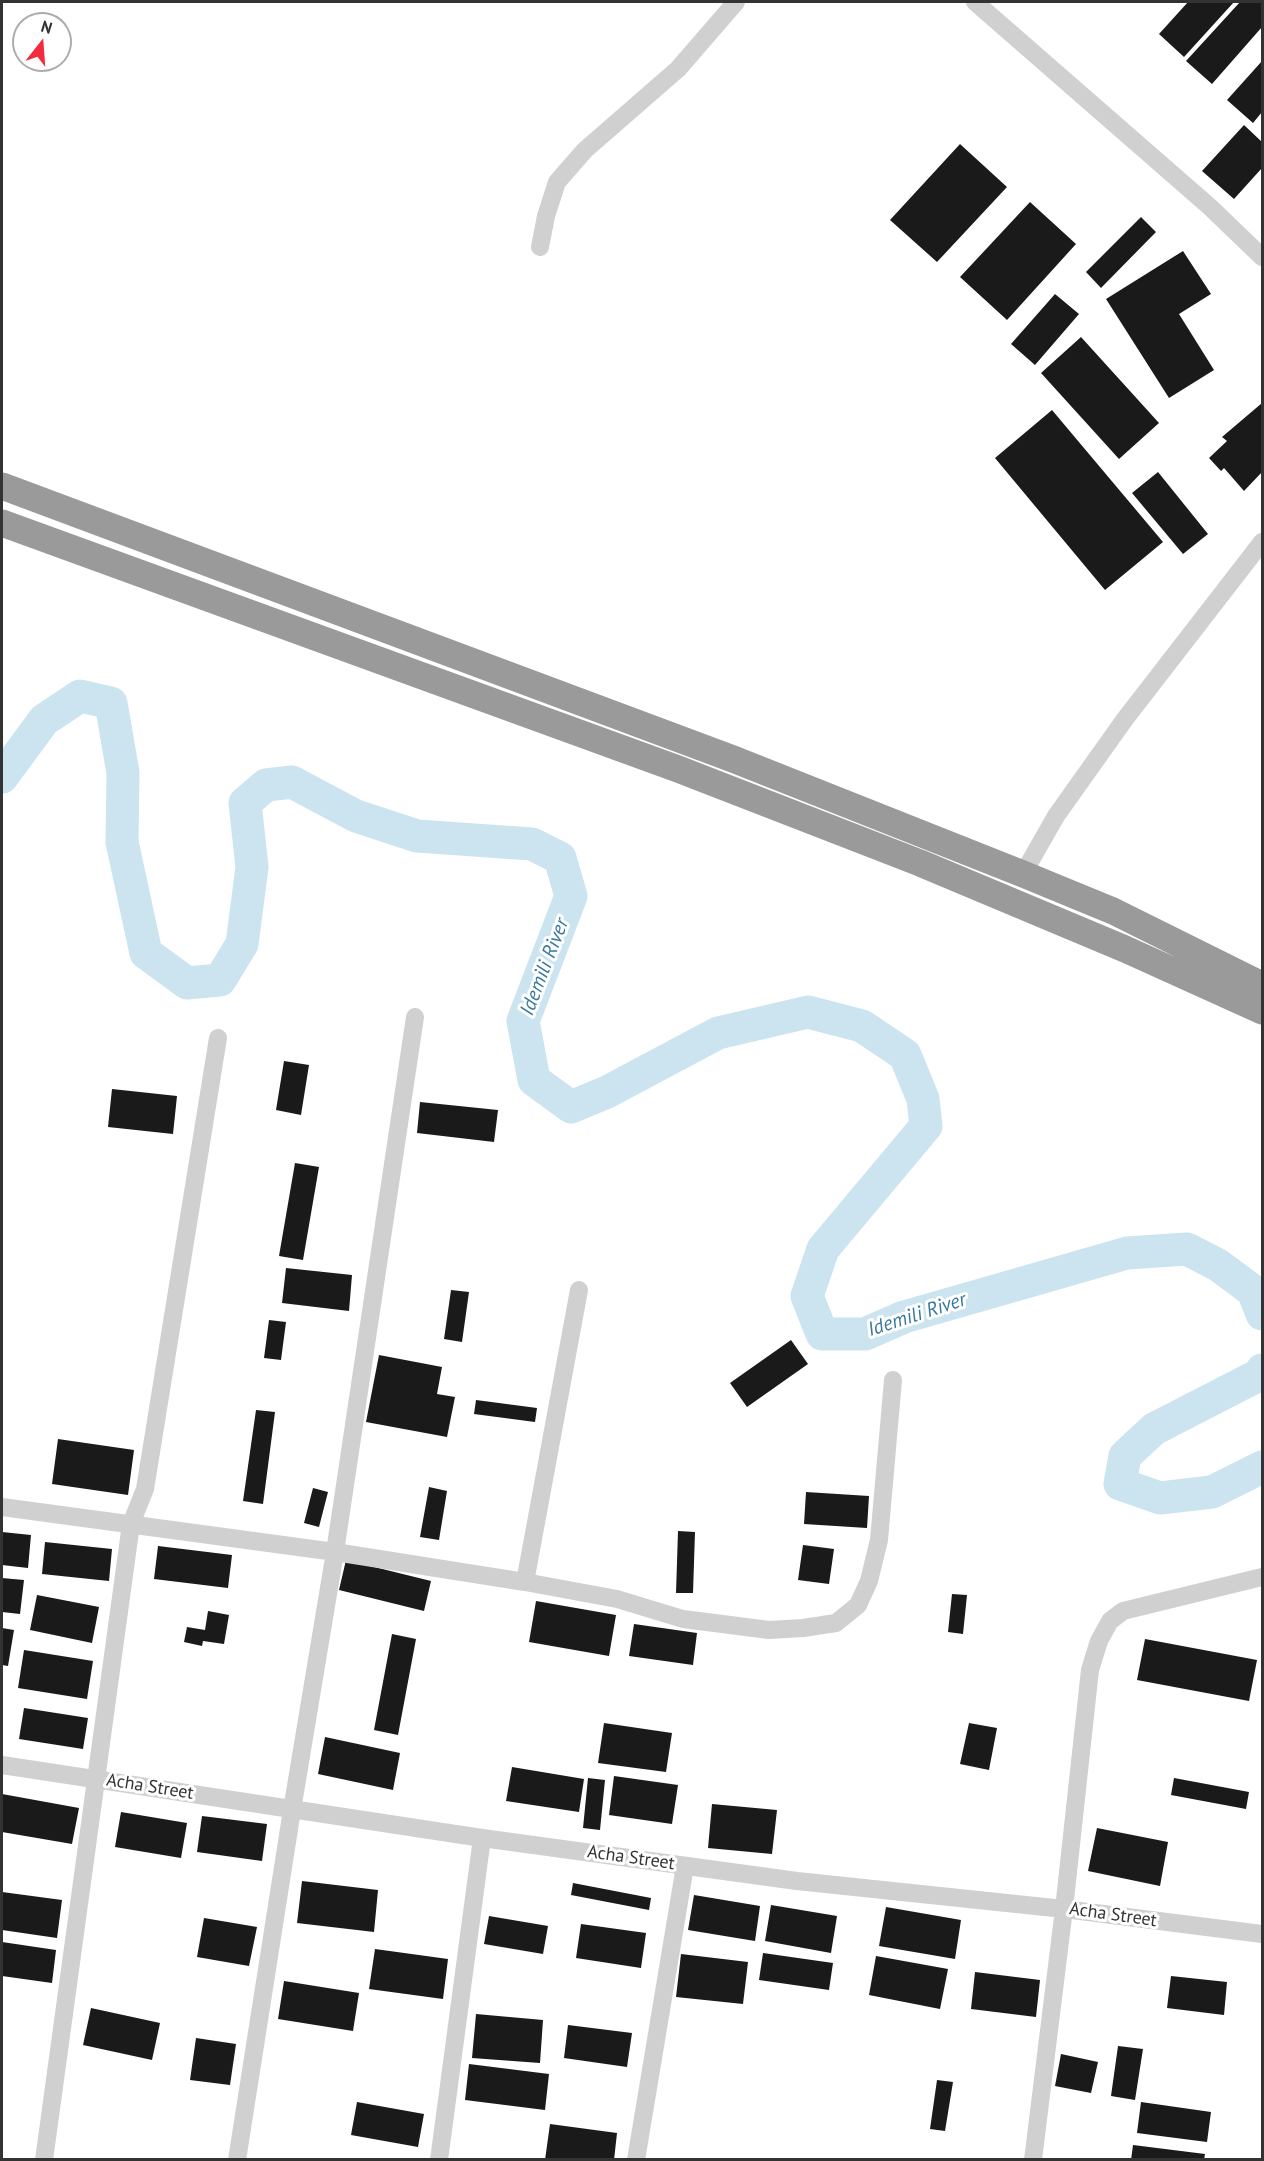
<!DOCTYPE html>
<html>
<head>
<meta charset="utf-8">
<style>
  body { margin:0 }
  #map { position:relative; width:1264px; height:2161px; overflow:hidden; background:#fff; font-family:"PT Sans",sans-serif }
  canvas { display:block }
  .frame { position:absolute; inset:0; border:3px solid #333; pointer-events:none }
  .north { position:absolute; left:12px; top:12px; width:60px; height:60px; box-sizing:border-box; background:#fff; border:2px solid #adadad; border-radius:50%; rotate:17deg; font-size:16px; font-weight:700; line-height:24px; text-align:center; color:#333 }
  .north::after { content:''; display:block; margin:auto; width:21px; height:27px; background:#f32b3f; clip-path:polygon(50% 0,100% 100%,50% 72%,0 100%) }
</style>
</head>
<body>
<div id="map">
<canvas width="1264" height="2161"></canvas>
<div class="frame"></div>
<div class="north">N</div>
</div>
<script>
const ctx = document.querySelector('canvas').getContext('2d');
ctx.lineJoin = 'round';
const poly = rows => new Path2D(rows.map(r => 'M' + r).join(''));
function strokePath(path, color, width, dash) { ctx.strokeStyle = color; ctx.lineWidth = width; ctx.lineCap = dash ? 'butt' : 'round'; ctx.setLineDash(dash || []); ctx.stroke(path); }
function fillPath(path, color) { ctx.fillStyle = color; ctx.fill(path, 'evenodd'); }
function drawText(font, color, halo, rows, align = 'center') {
  ctx.font = font + ' "PT Sans",sans-serif'; ctx.lineWidth = 6; ctx.setLineDash([]); ctx.textBaseline = 'middle'; ctx.strokeStyle = halo; ctx.fillStyle = color; for (const [text, x, y, turn = 0] of rows) {
    ctx.save(); ctx.translate(x, y); ctx.rotate((+turn || 0) * Math.PI / 180); ctx.textAlign = isNaN(turn) ? turn : align; if (halo) ctx.strokeText(text, 0, 0); ctx.fillText(text, 0, 0); ctx.restore();
  }
}
strokePath(poly([
  [2,777,44,720,80,696,111,703,123,773,122,842,146,953,187,983,220,980,242,944,252,867,245,803,266,785,292,782,356,816,417,836,532,844,560,858,571,896,523,1021,534,1080,571,1107,607,1092,718,1033,808,1012,862,1026,905,1055,923,1099,926,1126,823,1249,807,1296,822,1334,865,1334,904,1317,1127,1253,1187,1249,1218,1265,1253,1291,1262,1314],
  [1262,1370,1261,1374,1154,1429,1125,1456,1120,1484,1160,1498,1212,1492,1262,1467]
]), '#cce3f0', 33);
fillPath(poly([
  [1188,2,1234,2,1184,57,1159,34],
  [1240,2,1262,2,1262,27,1212,84,1186,61],
  [1262,61,1262,112,1253,123,1227,100],
  [1244,125,1262,142,1262,168,1234,199,1202,171],
  [960,144,1007,187,937,262,890,220],
  [1030,202,1076,244,1007,320,960,277],
  [1141,217,1156,232,1101,288,1086,272],
  [1183,251,1211,294,1179,314,1214,370,1169,398,1106,299],
  [1055,294,1079,314,1035,365,1011,344],
  [1081,337,1159,423,1119,459,1041,373],
  [1262,403,1262,472,1244,491,1224,468,1221,471,1209,458,1227,441,1222,437],
  [1052,410,1163,542,1105,590,995,458],
  [1158,472,1208,534,1183,554,1132,493],
  [284,1061,309,1065,301,1115,276,1110],
  [112,1089,177,1096,173,1134,108,1127],
  [420,1102,498,1110,494,1142,417,1133],
  [295,1163,319,1167,303,1260,279,1256],
  [286,1268,352,1275,349,1311,282,1303],
  [451,1290,469,1292,462,1342,444,1339],
  [269,1320,286,1322,281,1360,264,1358],
  [791,1340,808,1364,747,1407,730,1383],
  [379,1355,442,1367,437,1394,455,1397,447,1437,366,1422],
  [476,1400,537,1408,535,1422,474,1414],
  [256,1410,275,1412,263,1504,243,1501],
  [58,1439,134,1450,128,1495,52,1484],
  [429,1487,447,1491,439,1540,420,1537],
  [313,1488,328,1492,319,1527,304,1523],
  [806,1492,869,1496,867,1528,804,1524],
  [678,1531,695,1532,693,1593,676,1593],
  [2,1532,31,1535,28,1568,2,1565],
  [45,1542,112,1549,109,1581,42,1574],
  [803,1545,834,1549,829,1584,798,1580],
  [158,1546,232,1555,228,1588,154,1579],
  [346,1560,431,1581,424,1611,339,1590],
  [2,1578,24,1580,20,1614,2,1612],
  [952,1594,967,1595,963,1634,948,1632],
  [37,1595,99,1607,92,1643,30,1630],
  [536,1601,616,1615,609,1656,529,1642],
  [208,1611,229,1615,224,1644,203,1641,202,1646,184,1642,187,1627,205,1630],
  [634,1624,697,1633,693,1665,629,1656],
  [2,1628,14,1630,8,1666,2,1665],
  [392,1634,416,1639,398,1735,374,1730],
  [1145,1639,1257,1660,1249,1701,1137,1680],
  [24,1650,93,1661,87,1699,18,1688],
  [24,1708,88,1718,83,1749,19,1739],
  [604,1723,672,1733,666,1772,598,1763],
  [969,1723,997,1728,989,1770,960,1764],
  [325,1737,400,1753,393,1790,318,1774],
  [512,1767,584,1779,579,1812,506,1801],
  [614,1776,678,1785,672,1824,609,1815],
  [588,1778,605,1780,600,1830,583,1828],
  [1174,1778,1249,1792,1246,1809,1171,1795],
  [2,1794,79,1808,72,1844,2,1832],
  [712,1804,777,1810,772,1854,708,1848],
  [121,1812,187,1823,181,1858,115,1847],
  [202,1816,267,1824,262,1861,197,1852],
  [1097,1828,1168,1842,1160,1886,1088,1871],
  [302,1881,378,1890,374,1932,297,1923],
  [573,1883,651,1898,649,1910,571,1895],
  [2,1892,62,1900,57,1938,2,1930],
  [694,1895,760,1906,755,1941,688,1930],
  [771,1905,837,1916,831,1953,765,1941],
  [886,1907,961,1920,955,1959,879,1946],
  [489,1916,548,1926,543,1954,484,1944],
  [204,1918,257,1927,249,1966,197,1957],
  [581,1924,646,1933,641,1968,576,1958],
  [2,1942,56,1950,52,1983,2,1976],
  [375,1949,448,1959,443,1999,369,1989],
  [763,1953,833,1963,829,1990,759,1980],
  [681,1954,748,1962,743,2004,676,1997],
  [876,1956,948,1969,940,2009,869,1995],
  [975,1972,1040,1980,1036,2017,971,2009],
  [1171,1976,1227,1982,1224,2015,1167,2008],
  [284,1981,359,1993,353,2031,278,2019],
  [91,2008,160,2023,152,2060,83,2045],
  [476,2014,543,2020,540,2063,472,2058],
  [568,2025,632,2033,627,2067,564,2058],
  [196,2038,236,2044,230,2085,190,2080],
  [1118,2046,1143,2049,1135,2100,1111,2096],
  [1061,2054,1098,2062,1091,2093,1055,2086],
  [469,2064,549,2074,545,2110,465,2100],
  [937,2080,953,2082,945,2131,930,2129],
  [357,2102,424,2114,418,2147,351,2135],
  [1141,2102,1211,2112,1207,2142,1137,2133],
  [550,2124,617,2133,614,2160,545,2160],
  [1133,2145,1205,2154,1204,2160,1131,2160]
]), '#1a1a1a');
strokePath(poly([
  [975,2,1210,207,1262,257],
  [540,247,546,216,557,182,585,150,678,69,736,2],
  [1023,874,1056,816,1125,719,1262,542],
  [2,1507,335,1552,525,1582,617,1599,683,1619,769,1630,803,1628,836,1623,858,1605,869,1581,879,1540,893,1380],
  [525,1582,579,1290],
  [2,1765,482,1838,797,1881,1064,1909,1262,1934],
  [44,2160,131,1524,145,1489,218,1038],
  [237,2160,292,1810,335,1552,415,1017],
  [439,2160,482,1838],
  [636,2160,685,1866],
  [1033,2160,1064,1909,1090,1670,1099,1641,1110,1621,1123,1611,1262,1577]
]), '#d0d0d0', 18);
strokePath(poly([
  [2,486,733,759,1023,874,1113,911,1262,985],
  [2,523,678,769,920,863,1125,949,1262,1011]
]), '#9a9a9a', 27);
drawText('18px', '#333', '#fff', [
  ["Acha Street",150,1787,9],
  ["Acha Street",631,1858,8],
  ["Acha Street",1113,1915,8]
]);
drawText('italic 20px', '#38789d', '#fff', [
  ["Idemili River",545,967,-69],
  ["Idemili River",917,1315,-18]
]);
</script>
</body>
</html>
